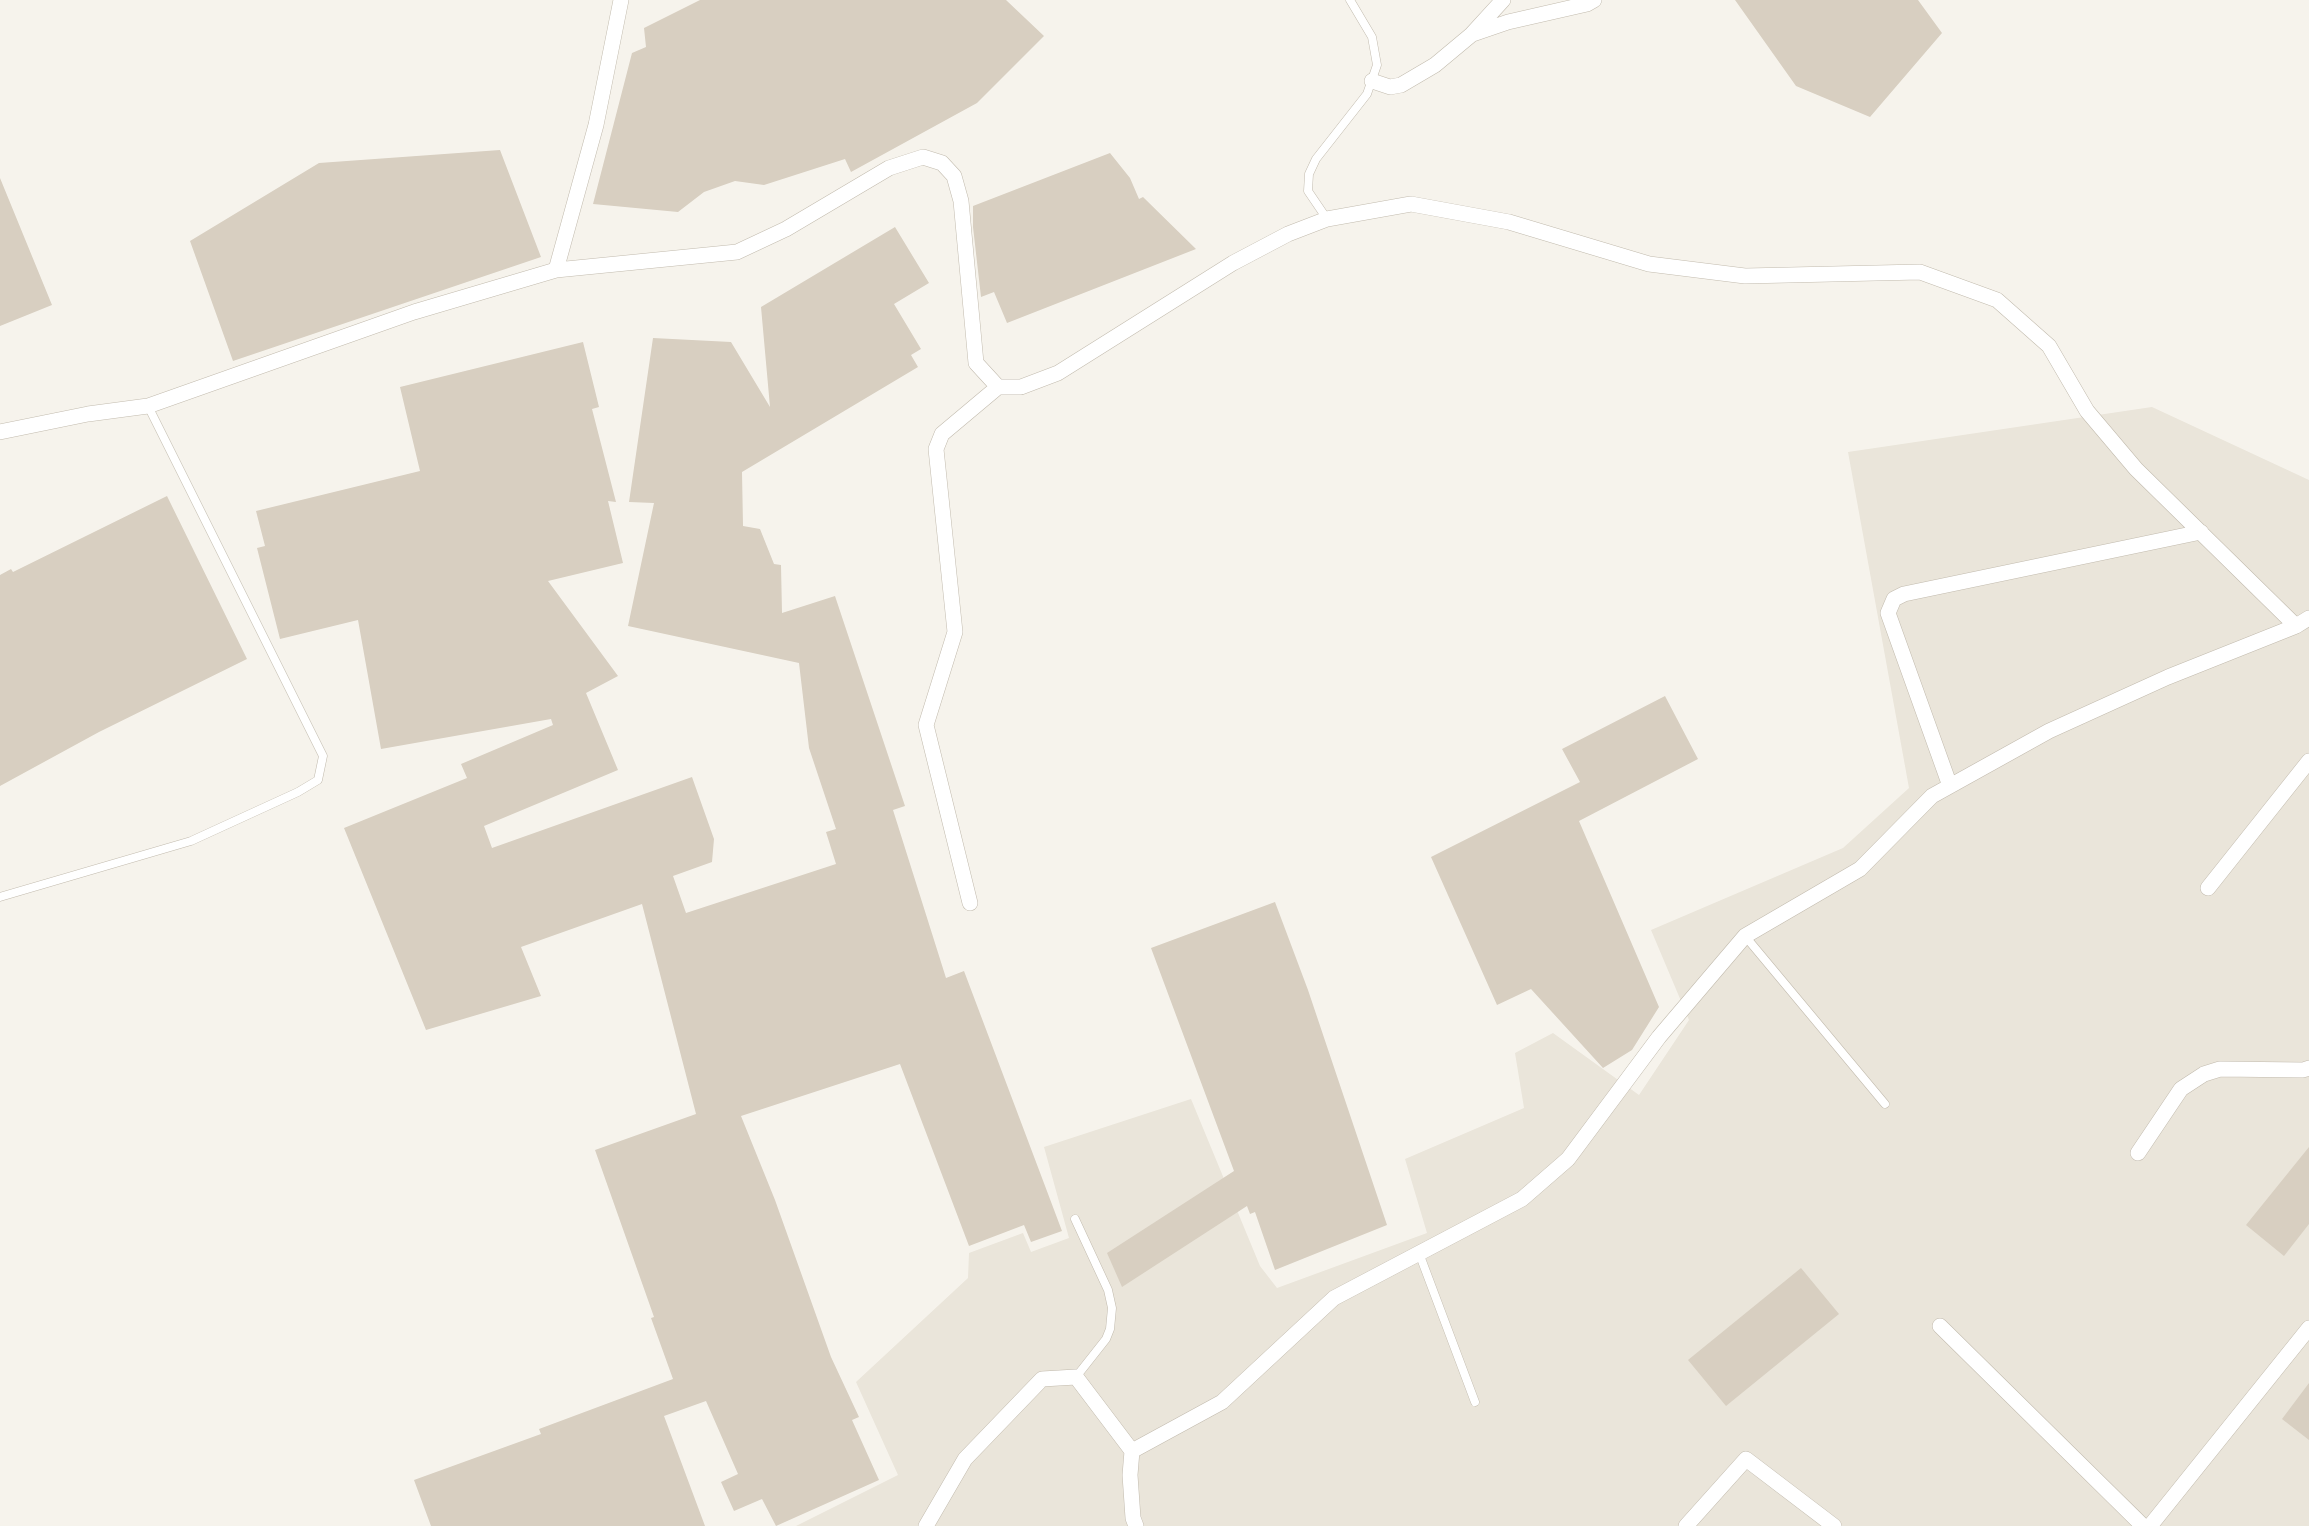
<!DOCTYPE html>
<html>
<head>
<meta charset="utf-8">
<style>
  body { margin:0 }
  canvas { display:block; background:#f6f3ec }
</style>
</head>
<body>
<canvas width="2309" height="1526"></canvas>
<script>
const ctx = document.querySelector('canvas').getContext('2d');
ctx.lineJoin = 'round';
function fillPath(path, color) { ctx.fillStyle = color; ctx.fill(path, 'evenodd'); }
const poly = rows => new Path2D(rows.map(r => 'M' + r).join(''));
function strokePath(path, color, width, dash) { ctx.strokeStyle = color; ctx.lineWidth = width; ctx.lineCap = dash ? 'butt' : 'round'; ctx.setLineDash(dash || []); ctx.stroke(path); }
fillPath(poly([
  [2152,407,2309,480,2309,1526,796,1526,898,1475,856,1382,968,1278,969,1253,1023,1233,1031,1252,1069,1238,1044,1147,1191,1099,1260,1266,1277,1288,1427,1233,1405,1159,1524,1108,1515,1053,1553,1033,1639,1095,1689,1020,1651,930,1843,848,1909,788,1848,452]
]), '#eae5da');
fillPath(poly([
  [700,0,1006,0,1044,36,977,103,851,172,845,159,764,185,735,181,704,192,678,212,593,204,632,53,646,47,644,28],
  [1735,0,1918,0,1942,33,1870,117,1796,86],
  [500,150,541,257,233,361,190,241,319,163],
  [1110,153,1130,178,1139,199,1143,197,1196,249,1007,323,994,292,981,297,973,227,973,206],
  [0,178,52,305,0,326],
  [895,227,929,283,894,304,921,349,911,355,918,367,742,472,743,526,760,529,774,564,781,565,782,613,835,596,905,806,893,810,946,978,964,971,1062,1231,1031,1242,1024,1225,969,1246,900,1064,741,1116,775,1200,831,1357,859,1417,852,1420,879,1480,776,1526,762,1499,734,1511,721,1482,738,1474,706,1401,664,1416,705,1526,431,1526,414,1480,541,1434,539,1429,673,1379,651,1318,654,1317,595,1150,696,1114,642,904,521,947,541,996,426,1030,344,828,467,778,461,764,553,725,551,719,381,749,358,620,280,639,257,548,265,546,256,511,420,471,400,387,583,342,599,407,592,409,616,502,608,501,623,563,548,581,618,676,586,693,618,770,484,826,492,848,692,777,714,839,712,862,673,876,686,913,836,864,826,832,836,829,809,748,799,663,628,626,654,503,629,502,653,338,731,342,770,407,761,307],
  [167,496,247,659,99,732,0,786,0,575,11,569,13,572],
  [1665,696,1698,759,1579,821,1659,1007,1632,1050,1603,1068,1531,989,1497,1005,1431,857,1580,782,1562,749],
  [1275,902,1308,990,1387,1225,1275,1270,1255,1212,1250,1214,1247,1206,1122,1287,1107,1253,1234,1171,1151,948],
  [2309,1147,2309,1224,2284,1256,2246,1225],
  [1801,1268,1839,1314,1726,1406,1688,1360],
  [2309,1383,2309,1440,2282,1419]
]), '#d8cfc1');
const lane = poly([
  [1327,219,1308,191,1309,174,1316,159,1367,94,1377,65,1372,37,1350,0],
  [0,897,191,841,298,792,318,780,323,756,148,406],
  [1745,936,1885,1104],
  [1075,1219,1108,1290,1112,1308,1110,1329,1106,1339,1076,1377],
  [1419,1253,1475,1402]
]);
const street = poly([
  [1473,34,1508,22,1587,4,1594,0],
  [1372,81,1390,87,1401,85,1435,65,1471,35,1503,0],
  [556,270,737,252,786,229,889,168,923,157,942,163,954,176,961,201,976,363,998,387,1021,387,1058,373,1233,263,1288,234,1327,219,1411,204,1509,222,1649,264,1745,276,1920,272,1997,300,2049,346,2087,411,2136,469,2296,626],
  [0,432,88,414,148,406,414,312,556,270,596,125,621,0],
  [1950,786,1888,613,1894,599,1904,594,2201,532],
  [2208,888,2309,761],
  [970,903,926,725,955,632,936,449,942,434,998,387],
  [2138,1153,2181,1089,2204,1074,2220,1069,2303,1070,2309,1068],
  [1940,1326,2143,1526],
  [1132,1451,1130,1475,1133,1518,1136,1526],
  [926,1526,965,1459,1042,1379,1076,1377,1132,1451,1222,1402,1334,1298,1522,1199,1568,1159,1659,1037,1745,936,1860,869,1932,796,2049,731,2168,677,2296,626,2309,618],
  [1686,1526,1746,1459,1834,1526],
  [2150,1526,2309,1328]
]);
strokePath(lane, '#c2bbae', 9);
strokePath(street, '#c2bbae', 16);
strokePath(lane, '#fff', 8);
strokePath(street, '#fff', 15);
</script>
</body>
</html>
